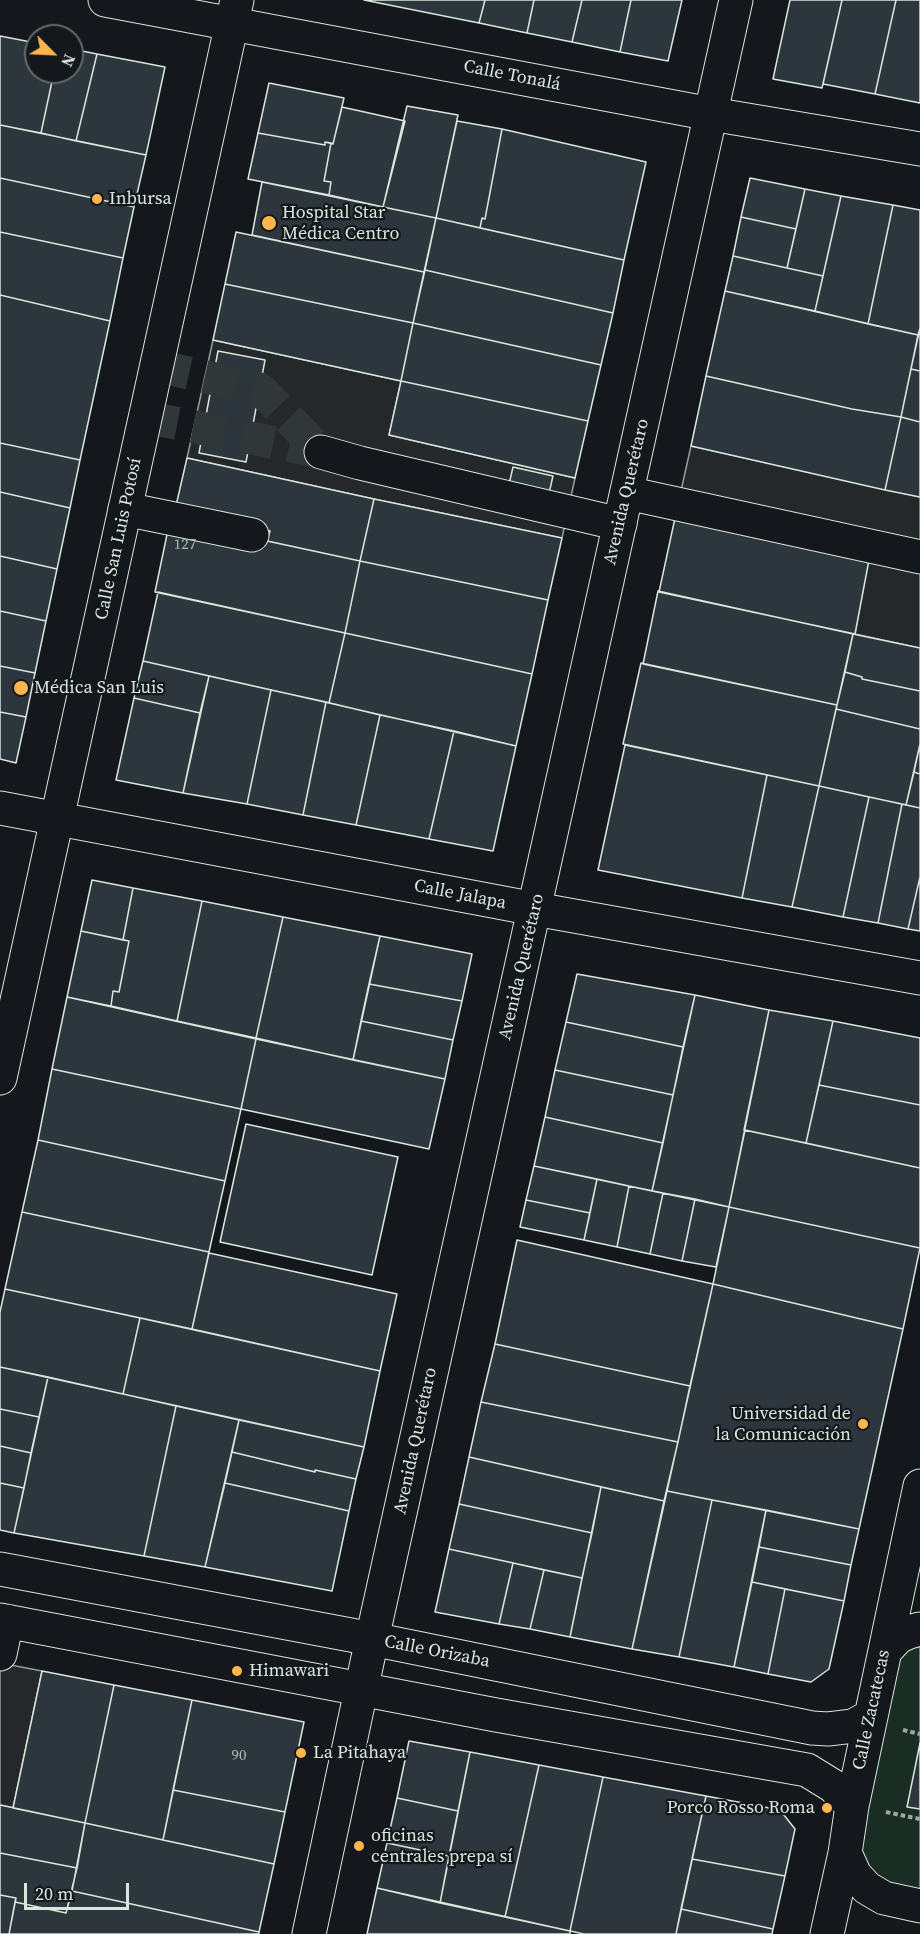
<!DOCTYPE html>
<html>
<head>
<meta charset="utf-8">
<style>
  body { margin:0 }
  #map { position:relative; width:920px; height:1934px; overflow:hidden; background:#14181c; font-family:"Source Serif 4",serif }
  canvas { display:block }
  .north { position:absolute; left:24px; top:24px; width:60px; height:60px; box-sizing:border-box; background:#14181c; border:2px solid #626a69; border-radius:50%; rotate:114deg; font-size:16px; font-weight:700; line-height:24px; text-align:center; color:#d8e6dc }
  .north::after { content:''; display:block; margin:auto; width:21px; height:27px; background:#ffb74d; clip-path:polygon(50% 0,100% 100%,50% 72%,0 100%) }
  .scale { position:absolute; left:24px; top:1883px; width:105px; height:27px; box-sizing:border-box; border:3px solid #d8e6dc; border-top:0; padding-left:8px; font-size:18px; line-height:21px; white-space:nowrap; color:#d8e6dc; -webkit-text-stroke:4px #14181c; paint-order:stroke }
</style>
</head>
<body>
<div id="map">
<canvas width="920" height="1934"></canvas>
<div class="north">N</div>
<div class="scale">20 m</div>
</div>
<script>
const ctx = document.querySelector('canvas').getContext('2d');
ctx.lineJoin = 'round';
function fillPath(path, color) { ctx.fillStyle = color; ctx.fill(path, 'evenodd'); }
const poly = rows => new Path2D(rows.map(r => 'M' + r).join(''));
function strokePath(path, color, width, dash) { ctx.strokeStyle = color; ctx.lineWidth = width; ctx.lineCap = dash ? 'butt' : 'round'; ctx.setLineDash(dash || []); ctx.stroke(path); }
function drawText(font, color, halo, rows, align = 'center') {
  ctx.font = font + ' "Source Serif 4",serif'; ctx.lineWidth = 4.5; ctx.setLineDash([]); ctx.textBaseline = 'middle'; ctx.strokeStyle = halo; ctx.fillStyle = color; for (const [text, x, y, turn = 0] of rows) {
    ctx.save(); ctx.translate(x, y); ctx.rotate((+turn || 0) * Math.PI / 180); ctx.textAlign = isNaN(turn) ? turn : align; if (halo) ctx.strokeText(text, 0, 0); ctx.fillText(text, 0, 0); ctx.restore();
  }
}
const green = poly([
  [920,1629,920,1906,867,1888,852,1806,885,1651,920,1629]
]);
fillPath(green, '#1a2d24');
strokePath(green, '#939e99', 1.5);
const parking = poly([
  [213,340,401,381,389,435,575,478,562,538,374,499,187,458,213,340],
  [691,446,920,497,920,648,855,634,868,560,678,504,691,446],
  [0,1663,42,1671,13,1808,0,1805,0,1663]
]);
fillPath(parking, '#24282b');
strokePath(parking, '#939e99', 1.5);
const building = poly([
  [364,0,485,0,479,23,364,0],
  [485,0,534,0,527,33,479,23,485,0],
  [534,0,582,0,572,42,527,33,534,0],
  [582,0,631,0,620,52,572,42,582,0],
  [631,0,682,0,668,61,620,52,631,0],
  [790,0,842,0,822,88,773,79,790,0],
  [842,0,896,0,875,94,823,84,842,0],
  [896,0,920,0,920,103,875,94,896,0],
  [0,36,36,43,36,72,54,72,41,133,0,125,0,36],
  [72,49,97,54,76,141,41,133,54,72,72,72,72,49],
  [97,54,165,67,146,155,76,141,97,54],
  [269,83,344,98,333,144,325,142,325,145,258,133,269,83],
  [407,106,458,115,436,218,383,207,407,106],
  [342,107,405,121,383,207,329,195,331,182,324,181,331,143,333,144,342,107],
  [457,121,502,129,485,219,482,218,480,228,436,218,457,121],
  [0,125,146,155,134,207,0,178,0,125],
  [502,129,646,162,624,260,480,228,482,218,485,219,502,129],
  [258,133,325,145,325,142,331,143,324,181,331,182,329,195,248,179,258,133],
  [0,178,134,207,123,258,0,232,0,178],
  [750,178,805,189,796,229,741,217,750,178],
  [262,182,436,218,424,272,252,235,262,182],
  [805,189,841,196,823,276,787,268,805,189],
  [841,196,893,205,868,324,815,311,841,196],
  [893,205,920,210,920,328,918,335,868,324,893,205],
  [741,217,796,229,787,268,733,256,741,217],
  [436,218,624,260,613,313,425,270,436,218],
  [0,232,123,258,110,321,0,295,0,232],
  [236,232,424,272,413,323,225,284,236,232],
  [733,256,823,276,815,311,725,291,733,256],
  [425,270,613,313,601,365,413,323,425,270],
  [225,284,413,323,401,381,213,340,225,284],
  [725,291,918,335,901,417,852,409,706,376,725,291],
  [0,295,110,321,80,460,0,443,0,295],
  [413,323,601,365,588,421,401,381,413,323],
  [920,328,920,371,911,369,920,328],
  [218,351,265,360,246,462,199,453,218,351],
  [911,369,920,371,920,422,901,417,911,369],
  [706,376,852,409,901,417,885,490,691,446,706,376],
  [401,381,588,421,575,478,389,435,401,381],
  [901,417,920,422,920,497,885,490,901,417],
  [0,443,80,460,70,508,0,492,0,443],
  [187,458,374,499,360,561,267,541,270,531,175,510,187,458],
  [513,467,553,476,547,502,507,493,513,467],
  [0,492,70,508,57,569,0,556,0,492],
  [374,499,562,538,548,600,360,561,374,499],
  [675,518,869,560,855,634,659,592,675,518],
  [170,520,360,561,345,633,155,592,170,520],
  [0,556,57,569,46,621,0,611,0,556],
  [360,561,548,600,532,674,345,633,360,561],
  [658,591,853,634,837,705,643,664,658,591],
  [158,592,345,633,329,703,143,661,158,592],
  [0,611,46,621,35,673,0,666,0,611],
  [345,633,532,674,516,746,329,703,345,633],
  [853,634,920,648,920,691,862,679,862,677,845,672,853,634],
  [143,661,209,676,200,713,134,698,143,661],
  [641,663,837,705,819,786,623,744,641,663],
  [0,666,35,673,26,717,0,712,0,666],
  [845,672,862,677,862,679,920,691,920,729,836,709,845,672],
  [209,676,271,690,247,804,183,793,209,676],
  [271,690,326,702,303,815,247,804,271,690],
  [134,698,200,713,183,793,116,780,134,698],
  [326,702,380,715,356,825,303,815,326,702],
  [836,709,920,729,920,744,906,805,819,786,836,709],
  [0,712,26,717,16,763,0,759,0,712],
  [380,715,454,731,429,839,356,825,380,715],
  [454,731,516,746,493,851,429,839,454,731],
  [920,744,920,774,914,772,920,744],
  [625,745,767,775,742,898,598,870,625,745],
  [914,772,920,774,920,808,906,805,914,772],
  [767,775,819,786,792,907,742,898,767,775],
  [819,786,869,797,843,917,792,907,819,786],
  [869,797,902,804,878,923,843,917,869,797],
  [902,804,920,808,920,877,908,929,878,923,902,804],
  [920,877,920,931,908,929,920,877],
  [92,880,133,888,123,940,81,931,92,880],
  [133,888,202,901,177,1021,111,1006,113,991,119,992,129,941,123,940,133,888],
  [202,901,283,917,256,1038,177,1021,202,901],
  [283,917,380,936,353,1060,256,1038,283,917],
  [81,931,129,941,119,992,113,991,111,1006,67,997,81,931],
  [380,936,472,954,462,1001,369,984,380,936],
  [577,974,695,995,683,1047,566,1022,577,974],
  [369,984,462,1001,453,1040,361,1021,369,984],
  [695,995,769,1010,729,1207,652,1191,695,995],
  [67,997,256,1039,241,1109,52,1069,67,997],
  [769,1010,833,1021,806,1143,744,1130,769,1010],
  [361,1021,453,1040,445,1079,353,1060,361,1021],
  [833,1021,920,1038,920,1105,819,1085,833,1021],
  [566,1022,683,1047,673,1095,555,1070,566,1022],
  [256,1039,445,1079,429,1149,241,1109,256,1039],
  [52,1069,241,1109,225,1181,38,1140,52,1069],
  [555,1070,673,1095,663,1143,545,1117,555,1070],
  [819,1085,920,1105,920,1168,806,1143,819,1085],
  [545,1117,663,1143,652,1191,534,1166,545,1117],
  [246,1124,398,1157,372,1275,220,1242,246,1124],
  [745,1130,920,1168,920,1248,729,1207,745,1130],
  [38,1140,225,1181,209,1252,22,1212,38,1140],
  [534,1166,597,1179,590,1213,526,1200,534,1166],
  [597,1179,629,1186,617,1247,584,1240,597,1179],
  [629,1186,663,1193,650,1254,617,1247,629,1186],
  [663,1193,695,1199,682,1261,650,1254,663,1193],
  [695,1199,729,1207,716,1267,682,1261,695,1199],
  [526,1200,590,1213,584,1240,520,1227,526,1200],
  [729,1207,920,1248,903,1329,713,1284,729,1207],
  [22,1212,209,1252,192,1329,5,1289,22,1212],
  [517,1240,713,1284,690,1386,495,1344,517,1240],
  [209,1253,397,1294,380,1371,192,1329,209,1253],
  [713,1284,903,1329,859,1529,667,1491,713,1284],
  [5,1289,140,1318,123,1394,0,1367,0,1312,5,1289],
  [140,1318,380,1371,364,1447,123,1394,140,1318],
  [495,1344,690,1386,678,1442,481,1402,495,1344],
  [0,1367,48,1377,39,1417,0,1409,0,1367],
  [48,1377,176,1406,144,1556,14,1533,48,1377],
  [481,1402,678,1442,664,1501,469,1457,481,1402],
  [176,1406,239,1420,205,1567,144,1556,176,1406],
  [0,1409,39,1417,31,1453,0,1446,0,1409],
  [239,1420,364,1447,356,1479,315,1470,315,1472,232,1452,239,1420],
  [0,1446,31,1453,24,1488,0,1483,0,1446],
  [232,1452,315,1472,315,1470,356,1479,349,1511,225,1483,232,1452],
  [469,1457,601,1487,592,1533,459,1504,469,1457],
  [0,1483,24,1488,14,1533,0,1530,0,1483],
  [225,1483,349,1511,332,1591,205,1567,225,1483],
  [601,1487,664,1501,632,1649,570,1637,601,1487],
  [667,1491,712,1500,679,1657,632,1649,667,1491],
  [712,1500,766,1510,734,1667,679,1657,712,1500],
  [459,1504,592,1533,582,1578,449,1549,459,1504],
  [766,1510,859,1529,851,1565,759,1547,766,1510],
  [759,1547,851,1565,844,1601,752,1582,759,1547],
  [449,1549,513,1563,499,1624,435,1612,449,1549],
  [513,1563,544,1570,530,1629,499,1624,513,1563],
  [544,1570,582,1578,570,1637,530,1629,544,1570],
  [752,1582,785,1589,768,1674,734,1667,752,1582],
  [785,1589,844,1601,829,1669,811,1682,768,1674,785,1589],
  [42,1671,114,1685,85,1823,13,1808,42,1671],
  [114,1685,192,1700,163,1840,85,1823,114,1685],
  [192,1700,304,1722,285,1812,173,1790,192,1700],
  [409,1741,470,1752,458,1811,397,1798,409,1741],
  [920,1743,920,1809,907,1807,920,1743],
  [470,1752,539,1765,505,1917,440,1903,470,1752],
  [539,1765,603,1777,570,1931,505,1917,539,1765],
  [603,1777,706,1796,676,1934,584,1934,570,1931,603,1777],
  [173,1790,285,1812,274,1864,163,1840,173,1790],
  [706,1796,780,1810,795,1829,785,1876,692,1859,706,1796],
  [397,1798,458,1811,449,1856,387,1843,397,1798],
  [0,1805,85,1823,77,1868,0,1853,0,1805],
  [85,1823,274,1864,259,1932,72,1891,85,1823],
  [387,1843,449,1856,440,1903,377,1888,387,1843],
  [0,1853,77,1868,66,1913,15,1902,16,1898,0,1895,0,1853],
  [692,1859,785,1876,773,1929,681,1909,692,1859],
  [377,1888,570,1931,570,1934,367,1934,377,1888],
  [72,1891,259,1932,259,1934,9,1934,15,1902,66,1913,72,1891],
  [0,1895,16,1898,9,1934,0,1934,0,1895],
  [681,1909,773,1929,772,1934,676,1934,681,1909]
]);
fillPath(building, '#2c363c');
strokePath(building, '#d8e6dc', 1.5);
strokePath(poly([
  [157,366,260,389,321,452],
  [145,417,321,452]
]), '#313739', 33, [33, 16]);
const minor = poly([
  [105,0,711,114,920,149],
  [321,452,360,463,620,524],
  [627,493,920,557],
  [125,509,252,535],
  [0,808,535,909,920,978],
  [0,1569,372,1639,812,1728,828,1729,853,1726,871,1716],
  [0,1620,496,1715,807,1770,833,1786,852,1806],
  [885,1651,898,1637,909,1632,920,1629],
  [0,1654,7,1621],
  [845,1853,855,1875,867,1888,884,1898,920,1906],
  [827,1934,845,1853,852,1806,920,1486]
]);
const major = poly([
  [0,1078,237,0],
  [309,1934,372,1639,736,0]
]);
strokePath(minor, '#d8e6dc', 35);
strokePath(major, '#d8e6dc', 35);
strokePath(poly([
  [903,1730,920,1734],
  [886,1812,920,1819]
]), '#9da8a2', 4, [4.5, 3]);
strokePath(minor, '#14181c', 33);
strokePath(major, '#14181c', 33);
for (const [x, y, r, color] of [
  [97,199,6,"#ffb74d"],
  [269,223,8,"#ffb74d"],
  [21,688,8,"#ffb74d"],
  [863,1424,6,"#ffb74d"],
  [237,1671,6,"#ffb74d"],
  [301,1753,6,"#ffb74d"],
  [827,1808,6,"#ffb74d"],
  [359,1846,6,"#ffb74d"]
]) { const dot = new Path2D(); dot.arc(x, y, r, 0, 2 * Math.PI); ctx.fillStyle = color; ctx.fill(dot); strokePath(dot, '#14181c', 2); }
drawText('15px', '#adbab4', null, [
  ["127",185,545],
  ["90",239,1756]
]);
drawText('18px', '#d8e6dc', '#14181c', [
  ["Calle Tonalá",512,76,11],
  ["Avenida Querétaro",627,492,-77],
  ["Calle San Luis Potosí",119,539,-78],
  ["Calle Jalapa",460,895,11],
  ["Avenida Querétaro",522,967,-77],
  ["Avenida Querétaro",416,1441,-78],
  ["Calle Orizaba",437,1652,11],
  ["Calle Zacatecas",872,1710,-78]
]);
drawText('18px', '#d8e6dc', '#14181c', [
  ["Inbursa",109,199],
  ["Hospital Star",282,213],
  ["Médica Centro",282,234],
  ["Médica San Luis",34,688],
  ["Universidad de",851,1414,"right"],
  ["la Comunicación",851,1435,"right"],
  ["Himawari",249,1671],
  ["La Pitahaya",313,1753],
  ["Porco Rosso Roma",815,1808,"right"],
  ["oficinas",371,1836],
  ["centrales prepa sí",371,1857]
], 'left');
</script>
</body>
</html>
